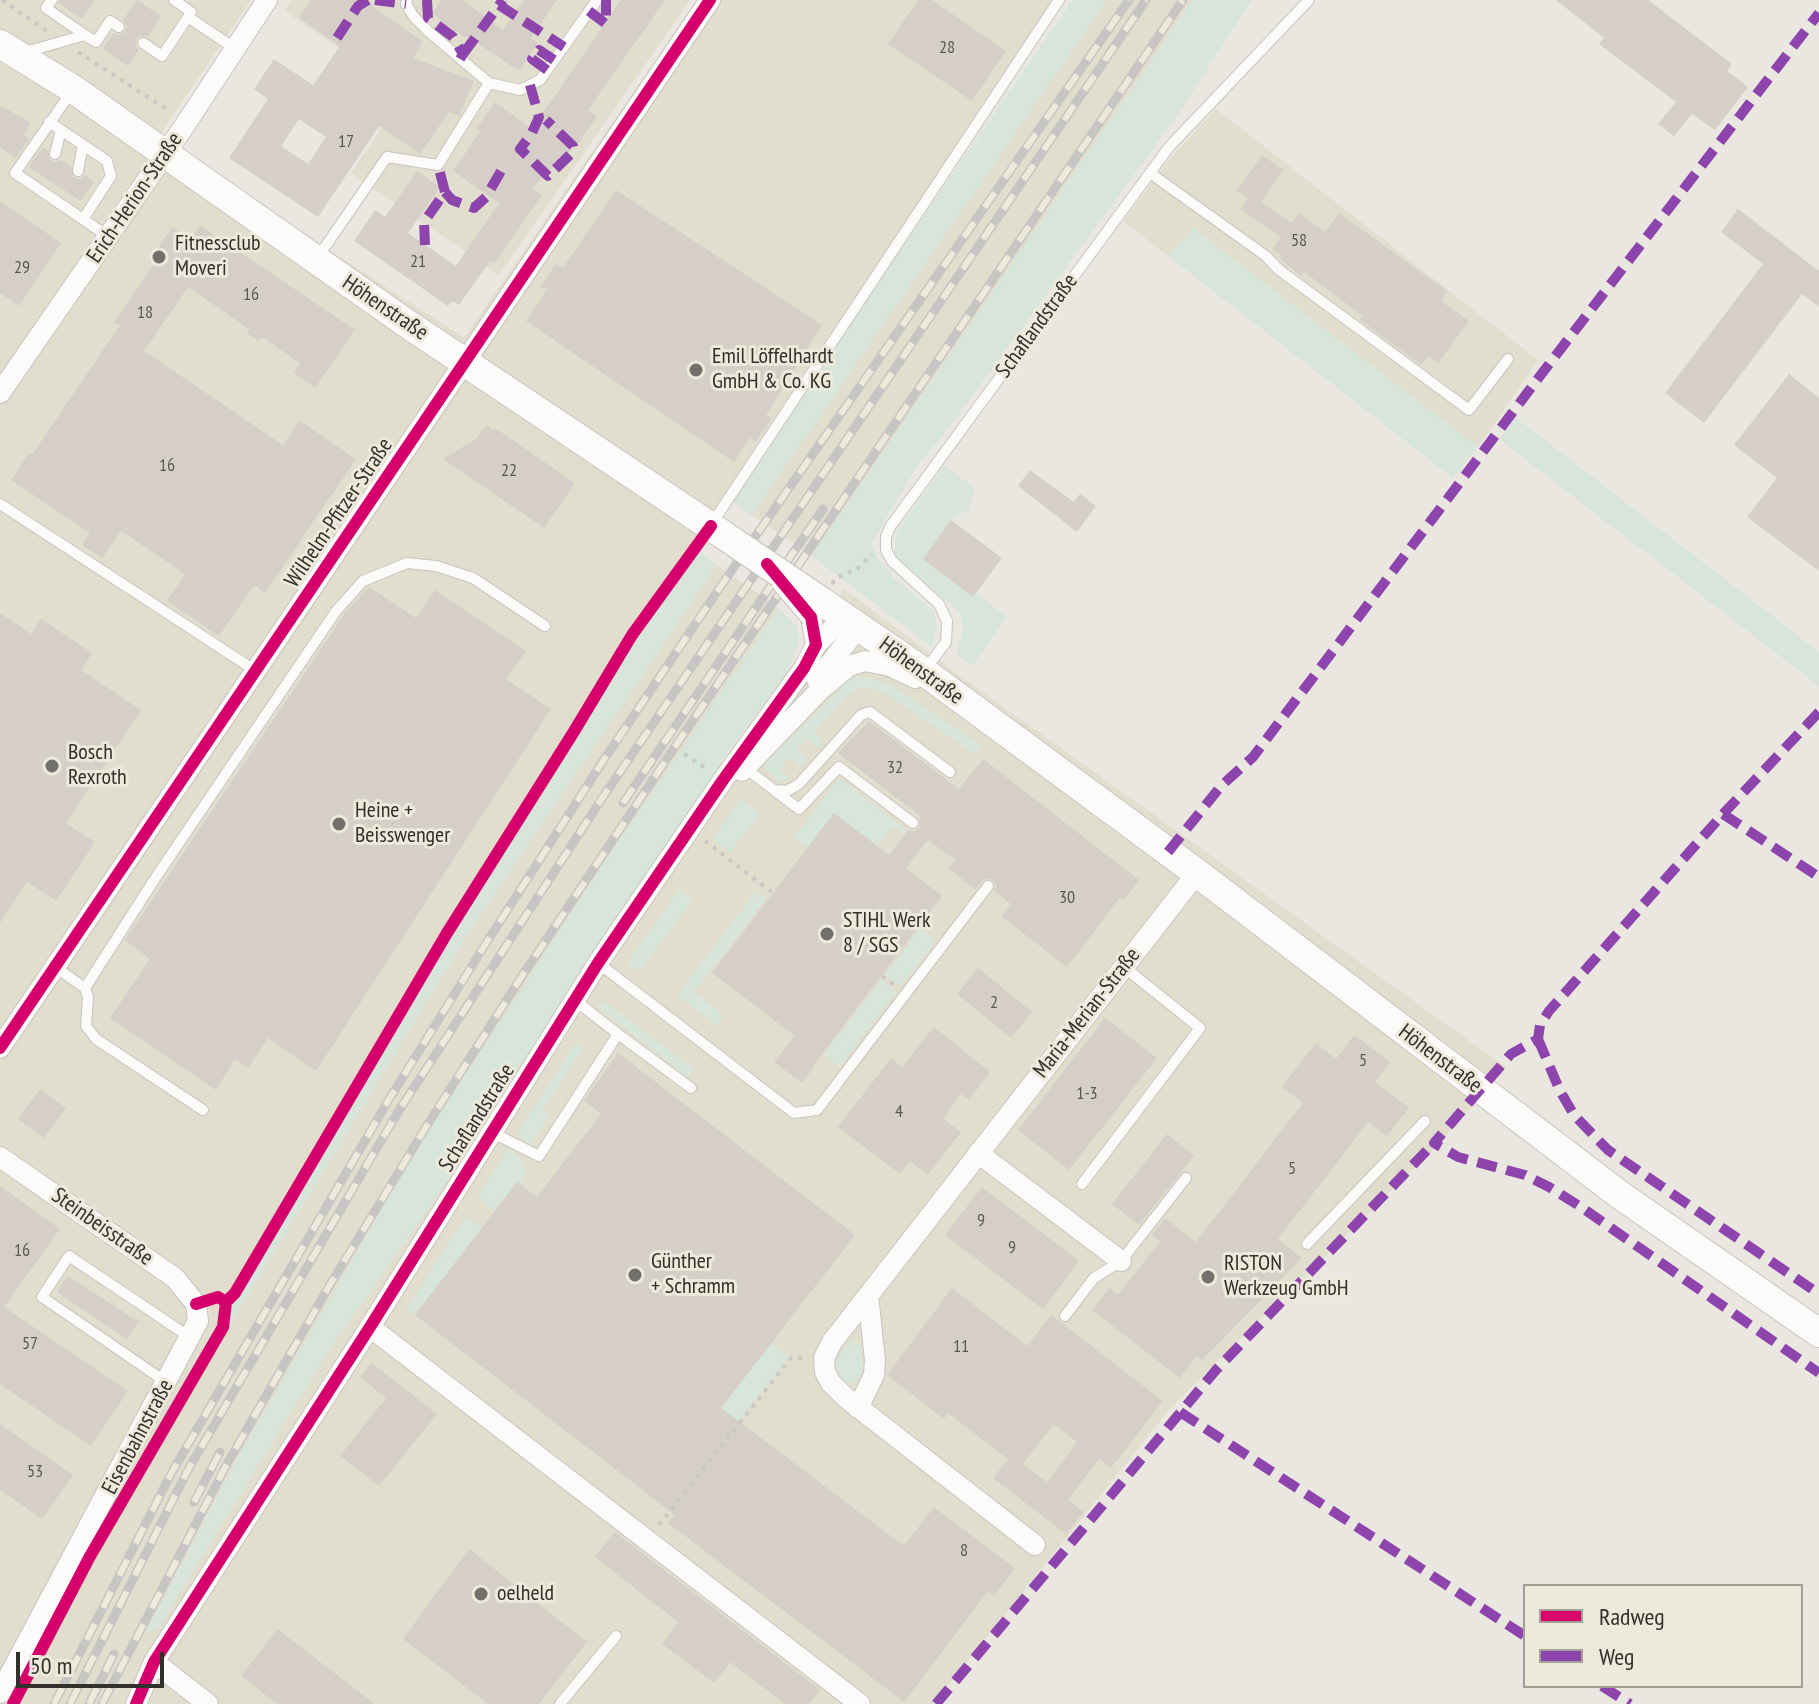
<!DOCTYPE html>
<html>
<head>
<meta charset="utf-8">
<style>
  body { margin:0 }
  #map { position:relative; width:1819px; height:1704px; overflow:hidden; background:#e9e7df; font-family:"PT Sans Narrow",sans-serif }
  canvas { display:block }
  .legend { position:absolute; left:1523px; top:1584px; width:280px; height:104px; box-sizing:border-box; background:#edeadb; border:2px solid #a2a095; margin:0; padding:10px 14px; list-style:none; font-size:24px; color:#32302b }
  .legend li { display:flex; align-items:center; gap:16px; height:40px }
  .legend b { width:40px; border:2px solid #a2a095 }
  .scale { position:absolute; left:16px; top:1652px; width:148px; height:36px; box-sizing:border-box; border:4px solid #32302b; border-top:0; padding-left:10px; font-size:24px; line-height:28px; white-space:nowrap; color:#32302b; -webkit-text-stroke:6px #edeadb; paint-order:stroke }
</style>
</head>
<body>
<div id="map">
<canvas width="1819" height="1704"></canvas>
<ul class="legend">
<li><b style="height:10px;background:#d6006c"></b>Radweg</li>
<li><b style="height:10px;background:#8e44ad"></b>Weg</li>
</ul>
<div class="scale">50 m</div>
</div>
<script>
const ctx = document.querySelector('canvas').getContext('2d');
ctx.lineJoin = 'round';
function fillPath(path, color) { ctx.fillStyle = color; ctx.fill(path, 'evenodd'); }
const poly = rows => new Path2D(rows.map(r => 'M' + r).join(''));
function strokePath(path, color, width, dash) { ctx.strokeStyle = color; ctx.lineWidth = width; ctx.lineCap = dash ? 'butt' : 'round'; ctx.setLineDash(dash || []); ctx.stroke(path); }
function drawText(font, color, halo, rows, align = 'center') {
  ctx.font = font + ' "PT Sans Narrow",sans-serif'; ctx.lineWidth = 6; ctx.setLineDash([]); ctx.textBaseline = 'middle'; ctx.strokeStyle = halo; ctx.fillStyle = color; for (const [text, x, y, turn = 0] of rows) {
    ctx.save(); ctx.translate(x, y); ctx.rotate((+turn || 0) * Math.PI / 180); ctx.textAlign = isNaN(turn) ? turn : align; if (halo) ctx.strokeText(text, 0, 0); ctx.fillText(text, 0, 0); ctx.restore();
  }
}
fillPath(poly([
  [0,0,251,0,158,138,464,338,697,0,1052,0,969,131,718,504,700,552,636,635,595,706,492,866,403,1012,299,1188,262,1257,233,1301,228,1327,463,942,716,565,779,608,417,1149,241,1453,145,1634,158,1628,328,1352,466,1154,553,1018,844,589,963,678,1506,1067,1441,1142,1172,1406,933,1704,0,1704],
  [292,0,690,0,499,275,351,173,405,94,285,11],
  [1107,0,1193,0,812,556,752,515],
  [1216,109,1538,360,1478,447,1193,228,1168,256,1123,221,1174,154]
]), '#e1dece');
fillPath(poly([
  [1073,0,1107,0,752,515,728,499],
  [1193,0,1252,0,1176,117,944,434,918,465,871,543,878,559,894,579,934,611,937,627,932,647,812,556],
  [1193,228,1478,447,1453,478,1168,256],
  [1516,418,1819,652,1819,686,1499,439],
  [944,466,975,488,968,510,951,520,923,559,973,597,976,593,1007,617,972,666,956,655,964,626,959,611,906,568,894,553,897,532],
  [700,552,716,565,463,942,227,1330,233,1301,262,1257,299,1188,403,1012,492,866,595,706,636,635],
  [779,608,797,627,800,640,786,673,720,762,725,766,553,1018,466,1154,328,1352,158,1628,144,1635,241,1453,417,1149,600,869],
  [853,676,876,679,895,687,981,745,974,754,891,697,873,689,860,688,847,696,814,731,824,741,818,748,807,739,797,750,807,759,800,767,790,757,780,769,789,779,780,782,764,768,768,762],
  [839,778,902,827,907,832,904,835,893,826,877,846,807,848,794,838],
  [741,799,760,814,730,852,713,839],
  [679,889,693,900,639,971,627,964],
  [756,892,766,899,694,992,724,1016,717,1026,677,995],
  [921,928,936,940,900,986,885,975],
  [881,980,896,992,839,1066,824,1054],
  [603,1000,694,1069,688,1077,598,1007],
  [576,1042,583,1047,543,1110,549,1115,531,1145,517,1135],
  [506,1151,512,1151,520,1158,525,1173,521,1185,517,1182,494,1212,478,1196],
  [465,1217,483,1227,415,1315,407,1309],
  [851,1342,856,1342,860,1346,863,1372,855,1382,846,1383,834,1372,834,1364],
  [771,1343,789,1357,668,1509,652,1497]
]), '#d7e5da');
fillPath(poly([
  [60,0,95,0,82,19,59,3],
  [137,0,161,16,148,36,140,36,136,39,136,46,139,50,128,66,103,49,114,33,119,35,125,32,127,27,123,20],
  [311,0,364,0,423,42,413,58,474,81,459,116,449,112,420,154,379,126,318,217,229,158,268,99,254,89,274,59,313,85,340,46,299,18],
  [299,119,326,137,308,164,281,146],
  [442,0,463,0,503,30,524,0,557,0,531,38,538,43,519,71,466,36,465,38,456,31,453,35,439,25,442,21,432,13],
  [621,0,665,0,588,110,597,116,578,144,531,188,542,195,494,264,490,261,459,305,452,301,448,306,354,241,375,210,385,217,417,171,440,187,408,233,456,266,499,203,453,171,480,132,476,129,495,102,532,129],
  [918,0,932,0,1006,51,972,101,888,44],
  [1556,0,1648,0,1732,64,1727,71,1748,87,1715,130,1692,114,1674,136,1658,124,1676,102,1599,44,1604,38],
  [0,105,31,123,24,135,29,139,16,158,0,147],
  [43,147,48,151,50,160,56,162,61,160,71,166,73,177,80,179,85,175,94,182,81,201,29,167],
  [1262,155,1283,170,1261,202,1292,223,1299,213,1325,232,1339,213,1447,291,1441,301,1469,321,1438,363,1428,356,1421,365,1360,320,1363,316,1304,272,1301,276,1280,259,1282,256,1272,249,1281,237,1240,209,1248,198,1237,190],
  [616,190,822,325,766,415,772,418,756,442,750,438,734,462,526,321,547,290,541,286,556,264,563,268],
  [0,201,61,243,19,306,0,293],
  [1738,209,1819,271,1819,307,1802,294,1704,423,1665,393,1763,264,1721,232],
  [200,225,355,330,315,388,294,373,300,363,262,337,259,341,247,333,249,329,188,287,144,351,283,445,300,421,356,459,265,593,254,585,219,636,167,601,185,574,121,531,102,558,82,545,90,533,11,480,29,453,32,455,120,325,114,322,154,264,149,261,172,227,190,240],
  [1789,374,1819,398,1819,571,1747,517,1777,478,1734,445],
  [486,425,493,430,495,428,575,483,544,528,443,459,477,438],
  [1030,470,1074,502,1080,494,1096,506,1077,532,1018,486],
  [951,520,1002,558,973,597,923,559],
  [369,587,416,618,435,590,526,651,506,679,551,709,316,1071,268,1038,248,1068,235,1059,216,1090,110,1018,150,959,125,940,345,613],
  [0,613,31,634,41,619,92,653,81,670,141,710,66,823,95,842,56,901,27,882,0,923],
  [869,721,959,789,983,759,1139,880,1124,900,1120,897,1067,967,1001,916,1011,904,994,891,996,886,993,880,984,879,975,889,949,869,955,860,928,840,906,868,942,896,813,1066,814,1067,802,1083,774,1062,795,1036,712,973,834,813,889,855,908,830,915,831,920,827,919,815,838,753],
  [978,968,1032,1012,1011,1038,957,994],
  [1105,1018,1157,1058,1069,1170,1018,1130],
  [934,1027,990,1072,969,1100,961,1094,943,1119,961,1132,928,1175,910,1161,900,1174,838,1127,891,1058,902,1067],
  [1354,1035,1390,1062,1375,1082,1409,1108,1387,1136,1368,1122,1278,1239,1302,1258,1202,1360,1197,1356,1180,1378,1092,1310,1109,1288,1118,1295,1160,1241,1152,1235,1165,1218,1196,1242,1303,1103,1282,1087,1316,1043,1336,1059],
  [618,1053,855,1235,721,1408,904,1546,934,1507,1015,1568,994,1596,988,1591,904,1702,668,1523,675,1515,415,1315,517,1182,537,1197,601,1114,584,1101],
  [40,1089,66,1108,44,1138,18,1119],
  [1167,1134,1194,1156,1139,1225,1112,1204],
  [0,1186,60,1229,4,1307,128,1391,91,1446,0,1384],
  [982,1187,1079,1261,1043,1309,945,1235],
  [68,1276,139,1322,127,1339,57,1292],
  [952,1288,1027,1346,1051,1315,1163,1401,1111,1468,1099,1459,1068,1500,1084,1512,1066,1534,993,1478,1008,1459,948,1413,944,1419,887,1375],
  [1054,1424,1077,1442,1047,1482,1023,1464],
  [372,1363,437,1414,379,1486,340,1456,386,1398,360,1377],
  [0,1424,73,1475,42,1519,0,1490],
  [615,1532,820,1690,809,1704,785,1704,730,1662,714,1683,662,1644,678,1622,595,1557],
  [469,1549,587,1642,539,1704,488,1704,403,1639],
  [277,1629,375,1704,277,1704,241,1676]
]), '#d6cfc8');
const service = poly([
  [52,0,46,8,85,35],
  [174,0,191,12,188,17,234,48],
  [407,0,406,4,414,17,428,31,489,83,520,90,540,80,597,0],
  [143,43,162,56,188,17],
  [22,53,85,35,96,42,110,21,119,27],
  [72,91,15,173,109,237],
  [49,122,107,161,111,176,83,219],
  [55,154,61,130],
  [78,171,83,145],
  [1150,173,1266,256,1278,269,1469,410,1508,359],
  [318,257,387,157,438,165,489,83],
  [0,504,256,671],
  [711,525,1059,0],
  [925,670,946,642,947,621,939,604,892,561,886,550,886,537,890,527,1169,147,1309,0],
  [745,768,774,790,787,791,799,784,861,715,870,712,950,772],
  [774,790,799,809,839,767,913,823],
  [598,963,794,1113,817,1110,988,886],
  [55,967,85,988,88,997,86,1026,96,1039,203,1110],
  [85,988,154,880,336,611,363,581,407,563,436,566,473,578,545,626],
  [618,1034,691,1088],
  [491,1132,539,1156,618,1034,576,1001],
  [1082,1184,1200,1028,1124,967],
  [1307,1244,1425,1121],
  [1065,1316,1094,1278,1121,1261,1186,1178],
  [166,1382,42,1297,69,1256,191,1338],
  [560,1704,616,1636]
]);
const minor = poly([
  [0,393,187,122,267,0],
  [816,645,844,617,850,638,817,680],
  [742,771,820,690,849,666,865,661,890,666,915,678],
  [0,1048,710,0],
  [978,1153,1121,1261],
  [0,1157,175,1278,196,1304,198,1321,0,1693],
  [370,1327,860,1704],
  [858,1408,874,1375,875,1360,868,1295],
  [1035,1545,845,1397,831,1383,825,1372,824,1358,832,1342,1197,873],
  [154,1662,208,1704],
  [136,1704,154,1662,370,1327,598,963,723,780,804,668,816,645,811,617]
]);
const secondary = poly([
  [0,44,73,89,409,325,722,534],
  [821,601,923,671,1197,873,1620,1195,1819,1333]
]);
strokePath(service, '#c5c4be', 12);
strokePath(minor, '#c5c4be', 22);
strokePath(secondary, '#c5c4be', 30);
strokePath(poly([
  [2,0,47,31],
  [78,52,171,112],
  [539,117,546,120],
  [832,584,836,578,857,569,872,554],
  [684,754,707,769],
  [705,841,773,893],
  [882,976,894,985],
  [659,1525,791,1358,805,1358]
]), '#c9c8c5', 4, [4, 6]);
strokePath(service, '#fcfbfa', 10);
strokePath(minor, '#fcfbfa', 20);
strokePath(secondary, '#fcfbfa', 28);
const rail = poly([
  [623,803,823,509],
  [194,1502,220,1452],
  [54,1704,172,1472,388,1101,483,948,603,761,725,580,1129,0],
  [70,1704,189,1468,398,1112,603,797,1146,0],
  [89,1704,114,1654],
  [102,1704,228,1462,331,1283,426,1127,522,976,670,754,1183,0]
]);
strokePath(rail, '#c6c5c3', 9);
strokePath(rail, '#edeadb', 6, [18]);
const minorBridge = poly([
  [782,583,811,617]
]);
const secondaryBridge = poly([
  [722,534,821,601]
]);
strokePath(minorBridge, '#c5c4be', 22, []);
strokePath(secondaryBridge, '#c5c4be', 30, []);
strokePath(minorBridge, '#fcfbfa', 20);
strokePath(secondaryBridge, '#fcfbfa', 28);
strokePath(poly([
  [375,0,406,4],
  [427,0,428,18,453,37,463,54,460,59],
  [499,5,564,47],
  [589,11,606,24,606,0],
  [337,38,358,6,368,0],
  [463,54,503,0],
  [547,70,532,59,539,50,554,60],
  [530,85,539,117,532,133,520,149,548,176,574,151,573,146,546,120],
  [445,192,452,200,474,208,486,197,504,166],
  [425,245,424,222,445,192,438,165],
  [1819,712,1723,814,1549,1011,1540,1025,1538,1039,1511,1054,1434,1143,1458,1157,1525,1175,1549,1187,1581,1207,1819,1373],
  [1723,814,1819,877],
  [1168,852,1221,786,1253,757,1543,372,1819,13],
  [1538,1039,1560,1091,1574,1115,1608,1150,1819,1294],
  [1180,1412,1525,1636],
  [1602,1686,1630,1704],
  [936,1704,1216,1370,1434,1143]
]), '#8e44ad', 10, [20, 10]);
strokePath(poly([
  [0,1048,710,0],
  [196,1304,218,1297,226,1302,235,1293,447,933,573,733,632,635,711,526],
  [13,1704,89,1558,223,1327,226,1302],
  [136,1704,154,1662,370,1327,598,963,723,780,804,668,816,645,811,617,767,564]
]), '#d6006c', 12);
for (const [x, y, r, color] of [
  [159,257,8,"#72706a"],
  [696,370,8,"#72706a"],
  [52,766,8,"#72706a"],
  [339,824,8,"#72706a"],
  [827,934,8,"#72706a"],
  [635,1275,8,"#72706a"],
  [1208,1277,8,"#72706a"],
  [481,1594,8,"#72706a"]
]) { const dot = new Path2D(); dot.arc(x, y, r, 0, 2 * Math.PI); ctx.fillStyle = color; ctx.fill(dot); strokePath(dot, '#edeadb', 3); }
drawText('18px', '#5b5852', null, [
  ["28",947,48],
  ["17",346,142],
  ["58",1299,241],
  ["21",418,262],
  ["29",22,268],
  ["16",251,295],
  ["18",145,313],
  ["16",167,466],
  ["22",509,471],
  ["32",895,768],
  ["30",1067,898],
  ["2",994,1003],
  ["5",1363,1061],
  ["1-3",1087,1094],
  ["4",899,1112],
  ["5",1292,1169],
  ["9",981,1221],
  ["9",1012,1248],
  ["16",22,1251],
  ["57",30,1344],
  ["11",961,1347],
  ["53",35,1472],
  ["8",964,1551]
]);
drawText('22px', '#32302b', '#edeadb', [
  ["Erich-Herion-Straße",135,198,-56],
  ["Höhenstraße",385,308,34],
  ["Schaflandstraße",1037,326,-54],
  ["Wilhelm-Pfitzer-Straße",339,513,-56],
  ["Höhenstraße",921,671,36],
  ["Maria-Merian-Straße",1087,1013,-52],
  ["Höhenstraße",1440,1059,37],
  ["Schaflandstraße",477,1118,-58],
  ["Steinbeisstraße",102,1227,35],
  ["Eisenbahnstraße",138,1437,-62]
]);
drawText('22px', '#32302b', '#edeadb', [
  ["Fitnessclub",175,244],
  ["Moveri",175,269],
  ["Emil Löffelhardt",712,357],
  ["GmbH & Co. KG",712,382],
  ["Bosch",68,753],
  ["Rexroth",68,778],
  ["Heine +",355,811],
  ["Beisswenger",355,836],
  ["STIHL Werk",843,921],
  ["8 / SGS",843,946],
  ["Günther",651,1262],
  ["+ Schramm",651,1287],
  ["RISTON",1224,1264],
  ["Werkzeug GmbH",1224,1289],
  ["oelheld",497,1594]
], 'left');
</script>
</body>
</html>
